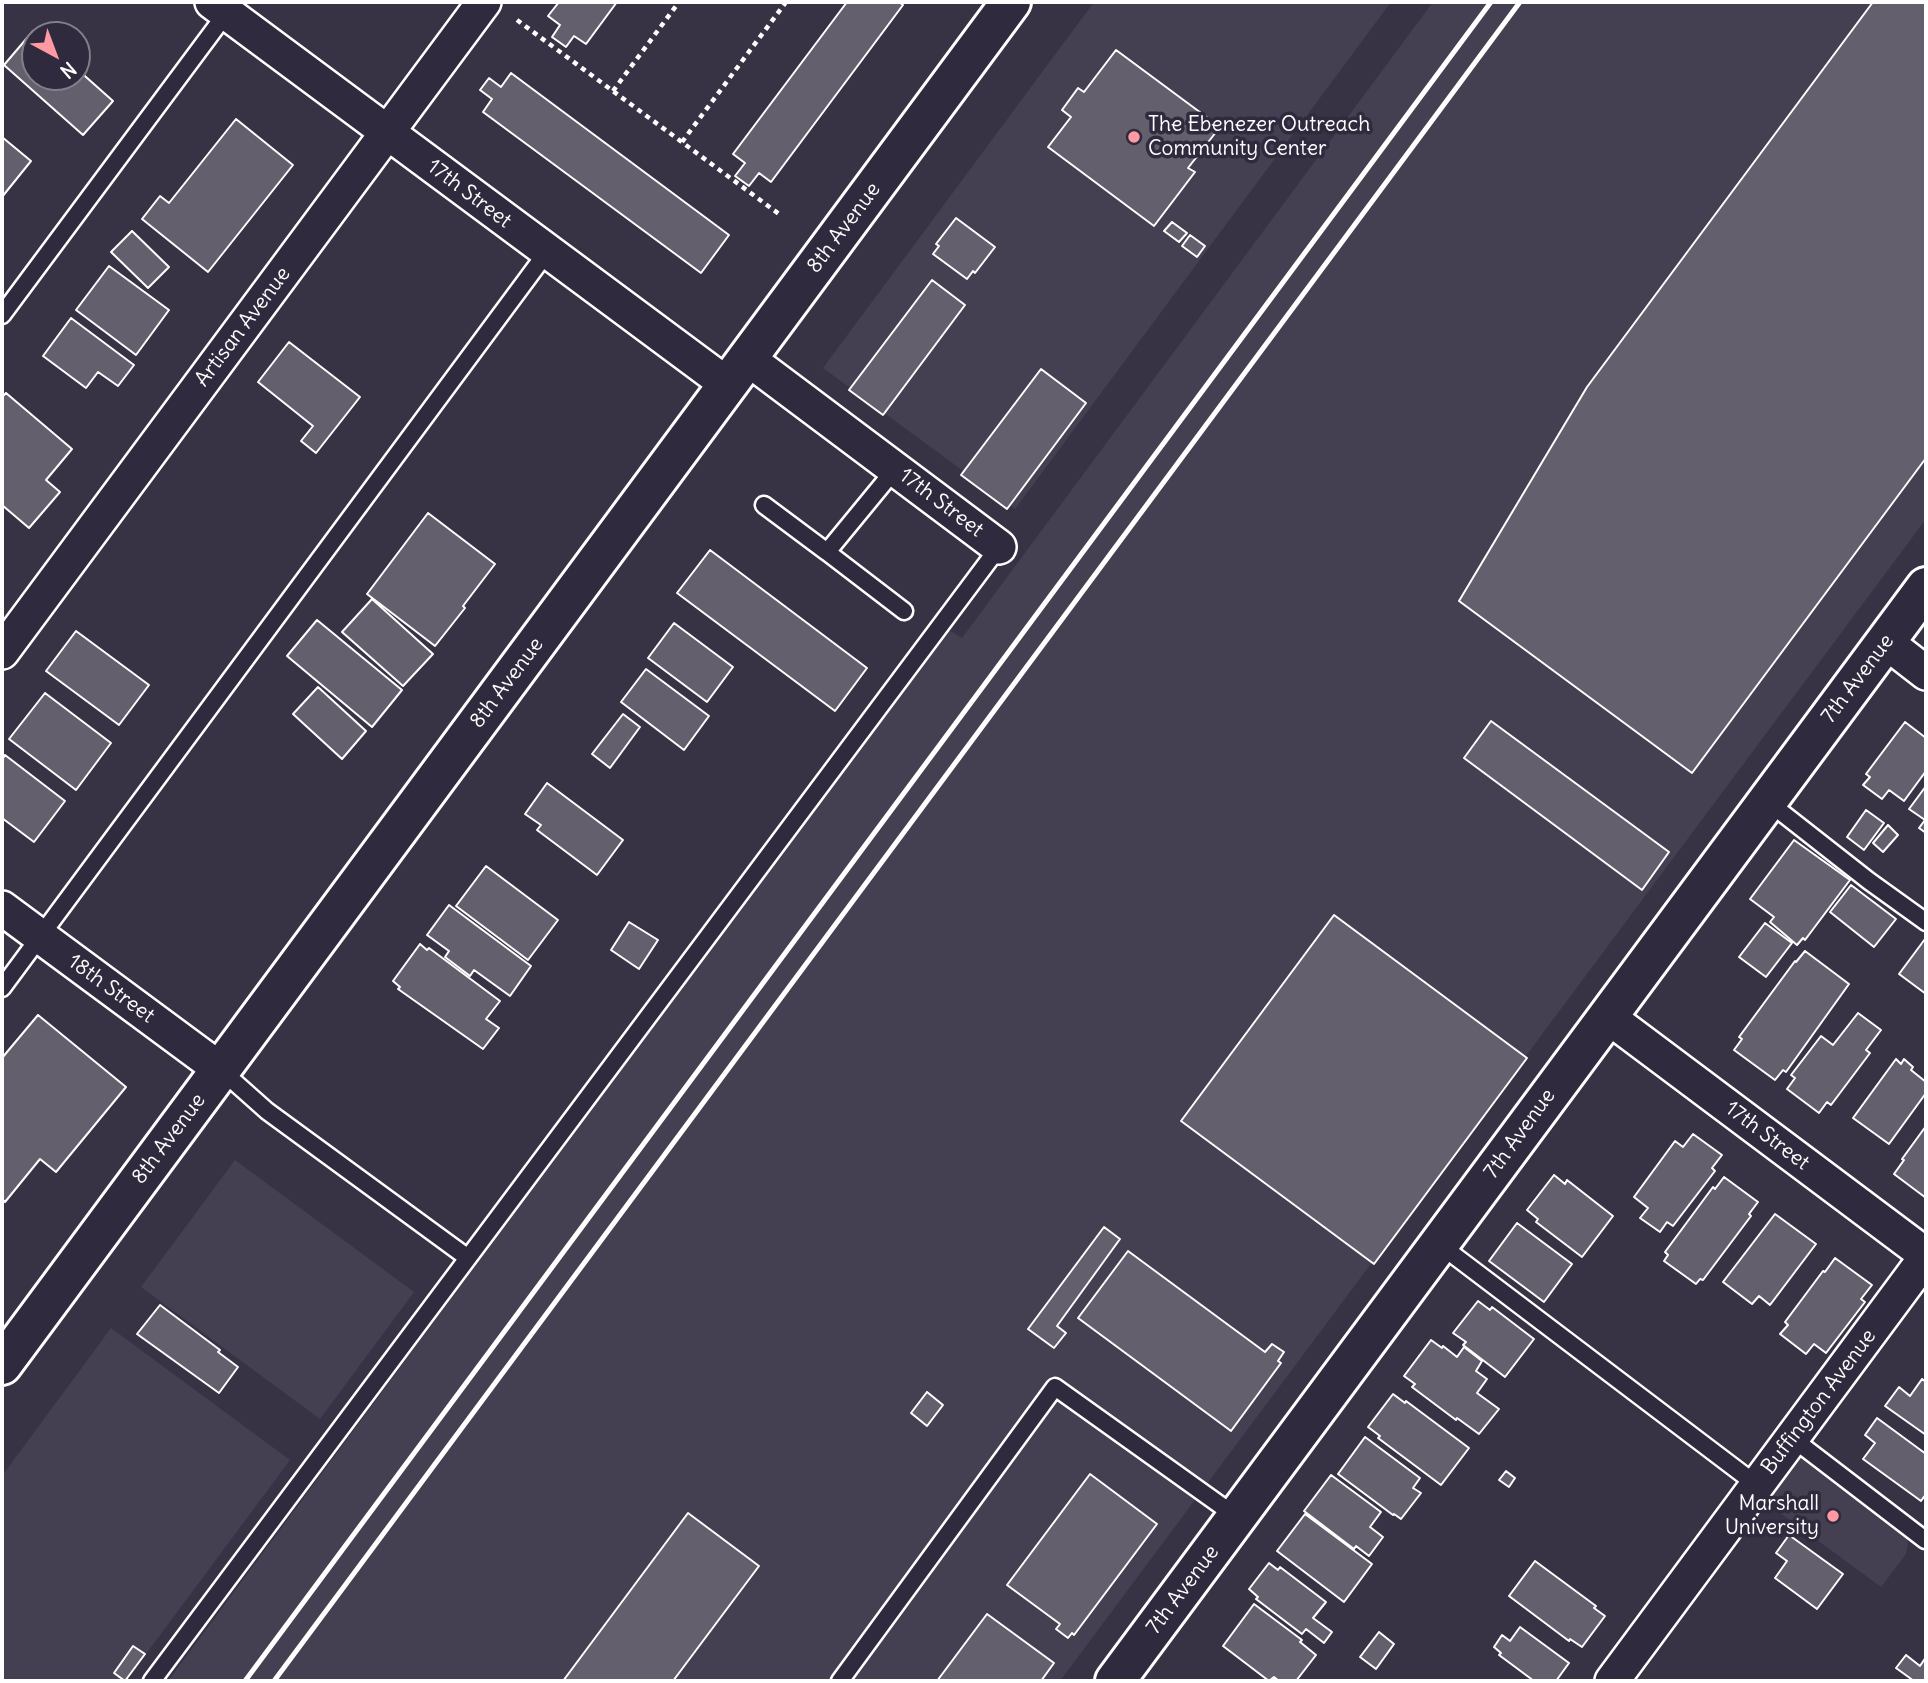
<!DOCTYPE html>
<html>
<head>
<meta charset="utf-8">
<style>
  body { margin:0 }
  #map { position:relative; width:1928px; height:1683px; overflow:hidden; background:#373345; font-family:Delius,sans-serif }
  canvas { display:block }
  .frame { position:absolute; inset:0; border:4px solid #fff; pointer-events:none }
  .north { position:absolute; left:21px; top:21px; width:70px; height:70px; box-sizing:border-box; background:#2f2a3d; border:2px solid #827f8b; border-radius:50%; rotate:139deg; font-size:19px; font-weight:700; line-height:28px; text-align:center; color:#fff }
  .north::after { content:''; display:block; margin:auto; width:24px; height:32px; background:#ff9aa2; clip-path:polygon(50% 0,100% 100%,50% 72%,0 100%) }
</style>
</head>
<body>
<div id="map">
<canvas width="1928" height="1683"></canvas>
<div class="frame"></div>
<div class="north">N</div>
</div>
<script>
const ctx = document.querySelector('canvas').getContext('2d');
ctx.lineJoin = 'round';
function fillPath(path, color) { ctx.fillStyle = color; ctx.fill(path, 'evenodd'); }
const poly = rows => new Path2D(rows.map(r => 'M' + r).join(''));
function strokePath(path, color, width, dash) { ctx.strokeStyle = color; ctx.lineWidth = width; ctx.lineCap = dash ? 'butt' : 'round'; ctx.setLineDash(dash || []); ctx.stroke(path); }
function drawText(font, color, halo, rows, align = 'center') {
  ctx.font = font + ' Delius,sans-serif'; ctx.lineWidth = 7; ctx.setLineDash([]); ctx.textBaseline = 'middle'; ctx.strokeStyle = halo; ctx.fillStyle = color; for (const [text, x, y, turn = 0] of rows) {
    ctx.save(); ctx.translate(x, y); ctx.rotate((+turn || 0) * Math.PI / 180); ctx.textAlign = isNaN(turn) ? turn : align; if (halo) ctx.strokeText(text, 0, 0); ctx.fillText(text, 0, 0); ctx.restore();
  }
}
fillPath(poly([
  [1094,2,1391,2,1015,509,823,368],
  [1433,2,1926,2,1926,519,1060,1681,168,1681,947,629,962,638],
  [235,1160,414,1292,320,1419,141,1287],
  [111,1328,290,1460,126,1681,2,1681,2,1476],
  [1798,1455,1905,1535,1908,1542,1906,1554,1881,1587,1764,1501]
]), '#444051');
const building = poly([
  [559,2,617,2,586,44,574,36,566,47,552,37,560,25,548,16,559,2],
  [847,2,899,2,903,5,771,182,759,173,749,186,735,176,745,163,733,154,847,2],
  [1873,2,1926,2,1926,458,1692,773,1459,601,1587,387,1873,2],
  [33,31,38,35,35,35,35,77,77,77,77,69,113,101,83,135,4,65,33,31],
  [1116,50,1220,127,1188,168,1195,172,1154,226,1048,147,1071,117,1062,110,1078,88,1084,92,1116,50],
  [511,73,729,235,701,273,483,112,492,99,480,90,489,78,501,87,511,73],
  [236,119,293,165,208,272,142,219,160,196,169,203,236,119],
  [2,137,31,161,2,197,2,137],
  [956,218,995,247,975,273,973,271,967,279,933,254,939,246,936,244,956,218],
  [1172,222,1187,233,1179,242,1164,231,1172,222],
  [132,231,169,267,148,288,111,252,132,231],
  [1190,235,1205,246,1197,257,1182,246,1190,235],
  [109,266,169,310,136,355,76,310,109,266],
  [932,280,965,305,883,415,849,390,932,280],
  [71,318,134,365,118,386,98,372,86,388,43,356,71,318],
  [289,342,360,397,316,453,301,441,313,426,258,382,289,342],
  [1041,369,1086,403,1007,509,961,475,1041,369],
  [6,393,72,449,46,480,60,492,29,528,2,505,2,397,6,393],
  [428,513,495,564,463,606,465,608,435,646,367,594,428,513],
  [710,550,867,668,835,711,677,593,710,550],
  [372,599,433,654,403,686,342,632,372,599],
  [317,620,402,690,372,727,287,656,317,620],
  [674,623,733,667,707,702,648,658,674,623],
  [76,631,149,685,119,725,46,671,76,631],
  [646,669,709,716,684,750,621,702,646,669],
  [318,687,366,731,342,759,293,714,318,687],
  [45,693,111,743,76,790,9,739,45,693],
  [623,714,640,727,610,768,592,754,623,714],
  [1491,721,1669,852,1642,890,1464,758,1491,721],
  [1905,722,1926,738,1926,771,1904,801,1889,790,1882,799,1863,785,1870,777,1866,774,1905,722],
  [5,755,65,801,34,842,2,818,2,760,5,755],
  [547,783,623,840,597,875,537,830,541,825,525,814,547,783],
  [1926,786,1926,833,1919,828,1925,820,1909,809,1926,786],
  [1866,810,1884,823,1864,850,1847,837,1866,810],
  [1888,825,1898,835,1883,852,1873,843,1888,825],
  [1794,840,1850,880,1805,940,1803,938,1797,945,1770,922,1774,917,1750,899,1794,840],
  [486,866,558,920,528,960,456,906,486,866],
  [1851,885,1896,919,1874,947,1830,912,1851,885],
  [449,905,531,966,510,996,474,970,470,976,445,957,449,951,427,935,449,905],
  [1334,915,1527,1058,1374,1264,1181,1121,1334,915],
  [629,922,658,940,639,969,611,950,629,922],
  [1765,923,1792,943,1766,977,1739,957,1765,923],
  [1925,939,1926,940,1926,994,1899,974,1925,939],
  [420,944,427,950,429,948,500,1001,486,1019,499,1028,483,1049,398,989,400,987,393,981,420,944],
  [1805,951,1849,984,1786,1072,1783,1070,1775,1080,1734,1050,1742,1039,1739,1037,1795,961,1796,962,1805,951],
  [1858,1013,1881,1030,1866,1050,1870,1053,1831,1105,1827,1102,1819,1113,1787,1089,1795,1078,1791,1075,1821,1036,1833,1045,1858,1013],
  [38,1015,126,1087,56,1172,40,1159,5,1202,2,1199,2,1058,38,1015],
  [1896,1059,1901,1064,1904,1059,1913,1067,1911,1070,1926,1082,1926,1093,1889,1144,1853,1118,1896,1059],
  [1926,1126,1926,1198,1894,1174,1904,1160,1902,1159,1926,1126],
  [1693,1134,1722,1155,1712,1168,1715,1171,1673,1226,1667,1222,1660,1232,1640,1218,1648,1208,1634,1197,1675,1141,1683,1147,1693,1134],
  [1554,1175,1565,1184,1567,1180,1613,1216,1582,1257,1536,1222,1538,1219,1527,1210,1554,1175],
  [1724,1177,1758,1202,1749,1214,1751,1216,1703,1280,1700,1279,1696,1284,1664,1261,1668,1255,1665,1252,1713,1187,1715,1189,1724,1177],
  [1775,1214,1816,1244,1770,1305,1759,1296,1752,1304,1723,1282,1775,1214],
  [1517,1223,1572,1264,1544,1302,1489,1261,1517,1223],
  [1104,1227,1120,1239,1057,1326,1066,1333,1054,1348,1028,1329,1104,1227],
  [1128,1251,1265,1352,1272,1344,1284,1352,1278,1361,1281,1363,1231,1431,1078,1318,1128,1251],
  [1835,1258,1872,1285,1861,1299,1865,1302,1826,1353,1814,1344,1806,1354,1780,1334,1788,1325,1785,1322,1823,1271,1825,1272,1835,1258],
  [1478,1301,1490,1310,1492,1307,1534,1339,1505,1377,1463,1345,1466,1342,1453,1333,1478,1301],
  [160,1305,220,1350,218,1352,238,1367,219,1393,137,1334,160,1305],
  [1431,1340,1442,1348,1443,1346,1457,1357,1464,1347,1482,1361,1476,1371,1487,1379,1477,1393,1499,1409,1479,1434,1457,1418,1456,1420,1412,1387,1415,1384,1404,1376,1431,1340],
  [1922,1379,1926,1382,1926,1435,1885,1406,1899,1387,1910,1396,1922,1379],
  [927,1392,943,1405,927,1426,911,1413,927,1392],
  [1393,1394,1405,1403,1406,1401,1469,1448,1441,1485,1378,1438,1380,1436,1368,1427,1393,1394],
  [1877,1418,1926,1454,1926,1494,1921,1501,1863,1459,1875,1443,1865,1435,1877,1418],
  [1365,1437,1420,1478,1413,1488,1421,1493,1401,1519,1394,1514,1393,1515,1338,1474,1365,1437],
  [1506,1471,1515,1478,1509,1487,1499,1480,1506,1471],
  [1090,1474,1157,1524,1074,1635,1072,1633,1068,1638,1056,1629,1060,1624,1007,1585,1090,1474],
  [1331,1475,1381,1512,1370,1527,1383,1537,1369,1556,1356,1546,1354,1549,1304,1511,1331,1475],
  [688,1513,759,1566,673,1681,563,1681,688,1513],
  [1305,1514,1372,1564,1344,1602,1277,1551,1305,1514],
  [1789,1535,1843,1574,1817,1609,1775,1578,1787,1561,1776,1553,1789,1535],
  [1535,1561,1596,1606,1594,1608,1605,1616,1582,1647,1570,1639,1569,1641,1509,1596,1535,1561],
  [1269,1563,1278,1570,1280,1567,1326,1602,1313,1618,1332,1632,1324,1643,1306,1629,1302,1634,1256,1599,1258,1597,1249,1589,1269,1563],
  [1254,1604,1302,1640,1300,1642,1316,1655,1296,1681,1279,1681,1274,1677,1269,1681,1223,1646,1254,1604],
  [987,1614,1054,1663,1041,1681,937,1681,987,1614],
  [1520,1627,1569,1663,1556,1681,1534,1681,1499,1655,1501,1653,1494,1647,1502,1635,1510,1641,1520,1627],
  [1379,1632,1394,1644,1376,1669,1360,1657,1379,1632],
  [133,1646,145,1654,125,1681,114,1673,133,1646],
  [1906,1655,1920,1666,1926,1657,1926,1681,1914,1681,1896,1668,1906,1655]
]);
fillPath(building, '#635f6d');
strokePath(building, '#fff', 2);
const lane = poly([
  [2,315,228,11],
  [896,468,827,552,904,611],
  [764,505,827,552],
  [1767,801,1869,881,1926,922],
  [2,988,547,252],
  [221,1070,267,1111,468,1258],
  [1439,1244,1757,1485],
  [1792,1438,1925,1540],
  [152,1681,999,547],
  [840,1681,1055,1387,1237,1517]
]);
const street = poly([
  [212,2,728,385],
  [747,358,999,547],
  [1886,642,1926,673],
  [2,652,484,2],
  [2,908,221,1070],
  [1607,1016,1926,1255],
  [1612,1681,1926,1257]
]);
const secondary = poly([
  [2,1365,1011,2],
  [1115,1681,1926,587]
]);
strokePath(lane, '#fff', 21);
strokePath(street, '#fff', 38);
strokePath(secondary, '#fff', 44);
strokePath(poly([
  [517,20,779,214],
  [613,91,679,2],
  [682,142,786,2]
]), '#fff', 4.5, [5, 5]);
strokePath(lane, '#2f2a3d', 16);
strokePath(street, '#2f2a3d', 33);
strokePath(secondary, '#2f2a3d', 38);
strokePath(poly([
  [245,1681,1491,2],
  [274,1681,1520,2]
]), '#fff', 5);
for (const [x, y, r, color] of [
  [1134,137,7,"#ff9aa2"],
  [1833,1516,7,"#ff9aa2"]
]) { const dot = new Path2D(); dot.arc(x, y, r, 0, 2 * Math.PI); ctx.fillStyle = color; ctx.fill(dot); strokePath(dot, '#2f2a3d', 2.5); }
drawText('21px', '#fff', '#2f2a3d', [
  ["The Ebenezer Outreach",1148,125],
  ["Community Center",1148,149],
  ["Marshall",1819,1504,"right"],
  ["University",1819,1528,"right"]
], 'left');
drawText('21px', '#fff', '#2f2a3d', [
  ["17th Street",469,194,37],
  ["8th Avenue",844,228,-53],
  ["Artisan Avenue",243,327,-53],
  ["17th Street",941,503,37],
  ["7th Avenue",1858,679,-53],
  ["8th Avenue",507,683,-53],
  ["18th Street",111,989,36],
  ["7th Avenue",1520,1134,-54],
  ["17th Street",1767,1136,37],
  ["8th Avenue",169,1139,-53],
  ["Buffington Avenue",1819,1402,-53],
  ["7th Avenue",1183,1590,-53]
]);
</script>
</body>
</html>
